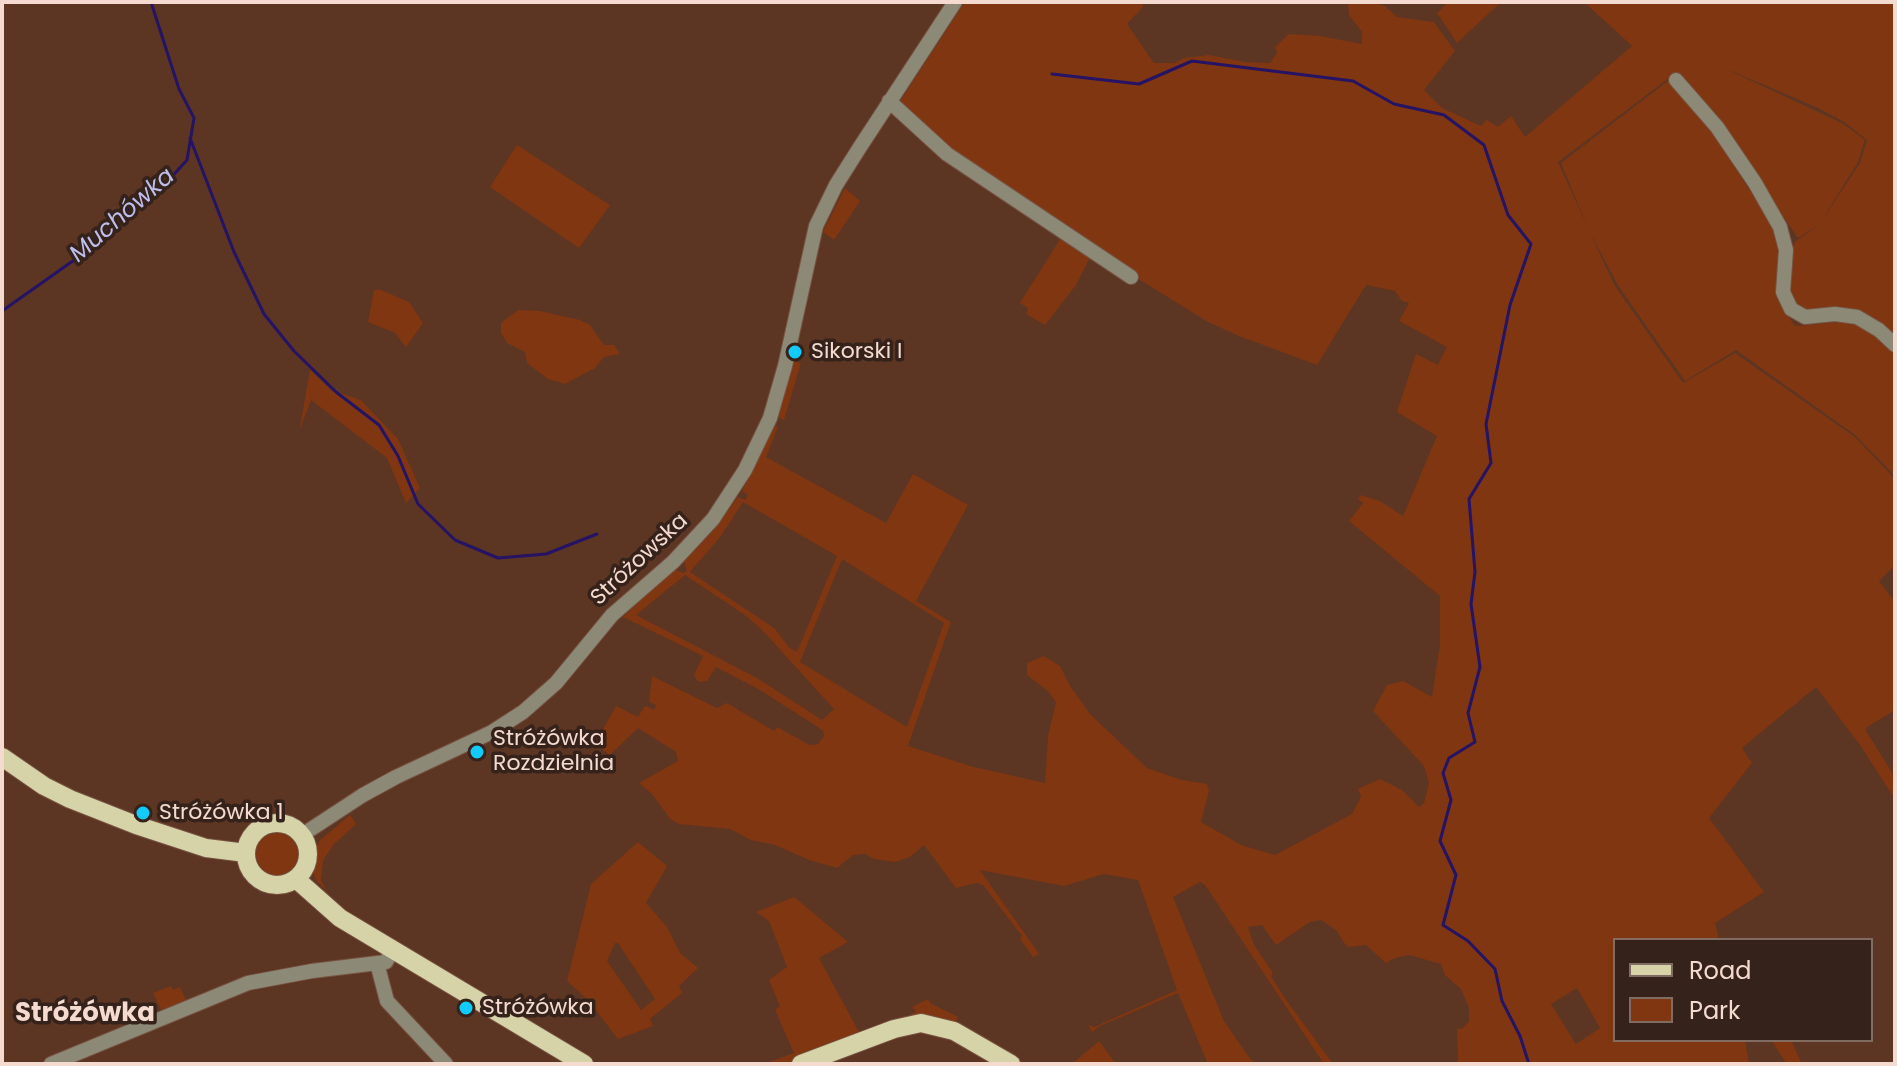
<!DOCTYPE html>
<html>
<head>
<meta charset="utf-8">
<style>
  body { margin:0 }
  #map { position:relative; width:1897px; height:1066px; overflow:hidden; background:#5d3523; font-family:Poppins,sans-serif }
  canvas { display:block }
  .frame { position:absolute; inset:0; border:4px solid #f4dacf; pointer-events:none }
  .legend { position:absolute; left:1613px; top:938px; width:260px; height:104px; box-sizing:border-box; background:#35221a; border:2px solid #816c62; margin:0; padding:10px 14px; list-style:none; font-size:24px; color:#f4dacf }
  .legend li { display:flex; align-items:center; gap:16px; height:40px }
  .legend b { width:40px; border:2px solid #816c62 }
</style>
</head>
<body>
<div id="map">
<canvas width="1897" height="1066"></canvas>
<div class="frame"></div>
<ul class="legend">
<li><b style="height:10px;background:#d6d3a9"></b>Road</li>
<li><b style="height:22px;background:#7f3611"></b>Park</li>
</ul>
</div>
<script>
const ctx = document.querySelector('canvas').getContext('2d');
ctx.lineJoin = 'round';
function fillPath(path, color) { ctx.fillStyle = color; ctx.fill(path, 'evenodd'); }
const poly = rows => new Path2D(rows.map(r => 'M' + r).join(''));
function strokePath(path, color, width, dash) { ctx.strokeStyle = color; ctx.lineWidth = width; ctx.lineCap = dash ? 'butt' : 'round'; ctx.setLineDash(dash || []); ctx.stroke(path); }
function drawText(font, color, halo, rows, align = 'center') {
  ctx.font = font + ' Poppins,sans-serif'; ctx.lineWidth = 7; ctx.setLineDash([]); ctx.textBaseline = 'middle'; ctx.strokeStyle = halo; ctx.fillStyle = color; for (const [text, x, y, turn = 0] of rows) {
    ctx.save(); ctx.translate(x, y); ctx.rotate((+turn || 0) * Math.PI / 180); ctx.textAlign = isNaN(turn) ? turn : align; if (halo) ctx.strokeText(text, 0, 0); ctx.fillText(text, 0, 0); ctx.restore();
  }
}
fillPath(poly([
  [965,2,1143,2,1143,7,1127,24,1154,63,1174,63,1184,58,1209,55,1245,62,1270,63,1277,53,1275,47,1289,34,1320,36,1362,44,1362,32,1349,15,1348,2,1370,2,1385,6,1397,17,1434,22,1455,51,1424,90,1442,108,1481,126,1487,120,1498,127,1511,116,1525,137,1632,46,1584,2,1895,2,1895,343,1870,323,1870,320,1858,315,1827,310,1814,313,1794,307,1786,290,1791,249,1796,241,1820,224,1798,238,1705,103,1677,75,1669,78,1558,162,1587,226,1561,163,1669,80,1705,120,1767,218,1776,236,1780,252,1777,299,1795,326,1852,321,1860,323,1895,351,1895,476,1855,435,1736,350,1685,381,1619,287,1590,233,1615,286,1683,383,1735,353,1855,437,1895,479,1895,565,1879,581,1895,602,1895,710,1867,727,1866,731,1895,777,1895,799,1860,745,1816,687,1742,748,1752,763,1709,818,1764,892,1715,923,1719,939,1717,940,1615,940,1615,1040,1745,1040,1749,1064,1458,1064,1457,1029,1463,1028,1469,1021,1469,1008,1461,989,1445,975,1441,964,1409,955,1395,958,1386,963,1366,945,1347,947,1336,930,1321,920,1310,922,1276,945,1262,925,1248,927,1254,945,1273,973,1271,976,1284,997,1333,1064,1324,1064,1205,885,1200,882,1173,897,1224,1021,1251,1060,1258,1064,1208,1064,1178,993,1100,1026,1092,1032,1088,1025,1094,1027,1177,990,1138,880,1104,874,1064,886,980,870,1039,954,1033,957,1020,939,1022,936,983,885,976,883,956,888,924,845,910,857,895,862,874,859,865,854,853,855,837,868,809,860,775,845,751,840,730,829,679,824,670,819,653,795,639,783,678,761,676,752,638,728,610,755,599,747,575,736,578,731,597,740,616,706,638,717,644,707,647,706,654,710,656,705,649,702,652,676,717,708,727,703,774,731,777,727,810,745,818,744,824,736,823,731,816,726,760,690,716,667,707,681,698,682,694,675,703,656,623,617,674,569,683,573,687,571,684,561,714,530,738,497,745,500,748,495,742,491,775,426,778,427,766,457,886,523,913,474,968,505,916,601,951,622,908,746,970,766,1045,783,1048,736,1056,702,1048,691,1027,675,1027,663,1044,656,1060,666,1070,686,1091,715,1147,768,1182,780,1207,784,1209,791,1201,822,1241,845,1275,855,1352,814,1361,797,1358,789,1380,779,1402,790,1419,807,1424,803,1429,783,1424,766,1373,711,1387,685,1403,681,1432,697,1440,644,1440,596,1349,521,1363,503,1358,499,1361,495,1380,501,1403,516,1437,436,1397,412,1416,354,1438,365,1447,347,1399,321,1409,303,1402,301,1395,291,1366,285,1317,365,1239,336,1208,322,1132,275,945,150,897,106],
  [1722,67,1818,108,1844,122,1867,140,1860,163,1821,222,1858,162,1865,140,1842,123],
  [743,502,837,556,797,652,789,647,774,628,690,572,721,536],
  [842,559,944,623,907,727,800,662],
  [685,575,745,615,763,631,834,709,822,720,757,678,636,615],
  [1577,988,1600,1028,1576,1044,1551,1004],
  [1448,2,1501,2,1457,43,1437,13],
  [517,145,610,205,579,248,490,187],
  [845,188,860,201,834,240,823,232],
  [1062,236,1091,255,1076,285,1045,325,1026,314,1028,308,1020,303],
  [374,290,381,290,409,302,423,323,406,347,395,333,368,322],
  [518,310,540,311,580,320,590,325,604,345,614,345,620,354,604,357,595,368,565,384,548,379,527,363,525,352,507,343,501,333,501,323],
  [793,361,801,363,784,420,778,417],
  [310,370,331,390,361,400,398,439,420,488,406,503,387,458,311,400,299,432],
  [350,815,356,824,333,845,323,861,321,881,328,893,316,880,313,872,316,847,320,840],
  '256 854a21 21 0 1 1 42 0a21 21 0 1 1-42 0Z',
  [638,842,667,866,646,903,667,927,680,953,698,968,679,986,682,993,650,1019,653,1026,618,1039,588,1000,567,981,591,884],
  [615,943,618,943,655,999,641,1010,607,961],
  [794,897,848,942,819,958,859,1032,905,1016,908,1020,784,1064,764,1064,794,1053,775,1010,780,1006,769,980,787,967,769,921,756,912],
  [171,986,173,990,180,987,186,1000,161,1010,153,993],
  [928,999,930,1003,958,1017,955,1024,913,1017,910,1014,916,1012,912,1007],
  [1771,1040,1791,1040,1802,1064,1787,1064],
  [1099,1041,1116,1064,1072,1064]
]), '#7f3611');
strokePath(poly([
  [1052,74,1139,84,1192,61,1353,81,1394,104,1444,115,1484,145,1508,215,1531,244,1510,305,1486,424,1491,463,1469,499,1475,572,1471,604,1480,667,1468,713,1475,742,1449,758,1443,773,1451,800,1440,841,1456,875,1443,925,1468,941,1495,969,1502,1001,1520,1036,1529,1064],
  [190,138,234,252,264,314,294,351,336,392,379,425,398,456,418,504,455,540,498,558,546,554,597,534],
  [2,311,77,258,111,222,166,183,187,160,194,118,179,89,151,2]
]), '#251365', 3);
const minor = poly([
  [1676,80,1717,127,1755,183,1780,227,1786,250,1783,292,1791,309,1805,317,1835,314,1857,317,1879,330,1895,345],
  [889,101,947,154,1131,277],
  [302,835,363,795,396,777,492,732,523,712,556,683,612,615,673,562,713,519,745,470,770,418,785,366,816,226,836,185,860,147,955,2],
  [377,963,387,1001,446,1064],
  [51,1064,248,983,312,971,386,962,393,949]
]);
const major = poly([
  [2,757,44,786,70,799,136,825,206,848,246,853],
  '246 854a31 31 0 1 1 62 0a31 31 0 1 1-62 0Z',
  [296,879,340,918,584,1064],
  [801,1064,894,1029,921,1023,954,1031,1011,1064]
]);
strokePath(minor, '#785342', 16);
strokePath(major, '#785342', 20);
strokePath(minor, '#8c8a76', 14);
strokePath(major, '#d6d3a9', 18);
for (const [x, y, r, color] of [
  [795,352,8,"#12cafb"],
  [477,752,8,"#12cafb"],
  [143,813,8,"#12cafb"],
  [466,1008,8,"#12cafb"]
]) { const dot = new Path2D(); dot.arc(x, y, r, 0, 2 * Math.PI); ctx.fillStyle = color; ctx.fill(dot); strokePath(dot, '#35221a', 3); }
drawText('22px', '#f4dacf', '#35221a', [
  ["Sikorski I",811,352],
  ["Stróżówka",493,739],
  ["Rozdzielnia",493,764],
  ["Stróżówka 1",159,813],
  ["Stróżówka",482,1008]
], 'left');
drawText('22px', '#f4dacf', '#35221a', [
  ["Stróżowska",640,560,-43]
]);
drawText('italic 24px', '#bdbeec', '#35221a', [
  ["Muchówka",123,216,-41]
]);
drawText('bold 26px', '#f4dacf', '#35221a', [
  ["Stróżówka",85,1014]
]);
</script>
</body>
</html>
